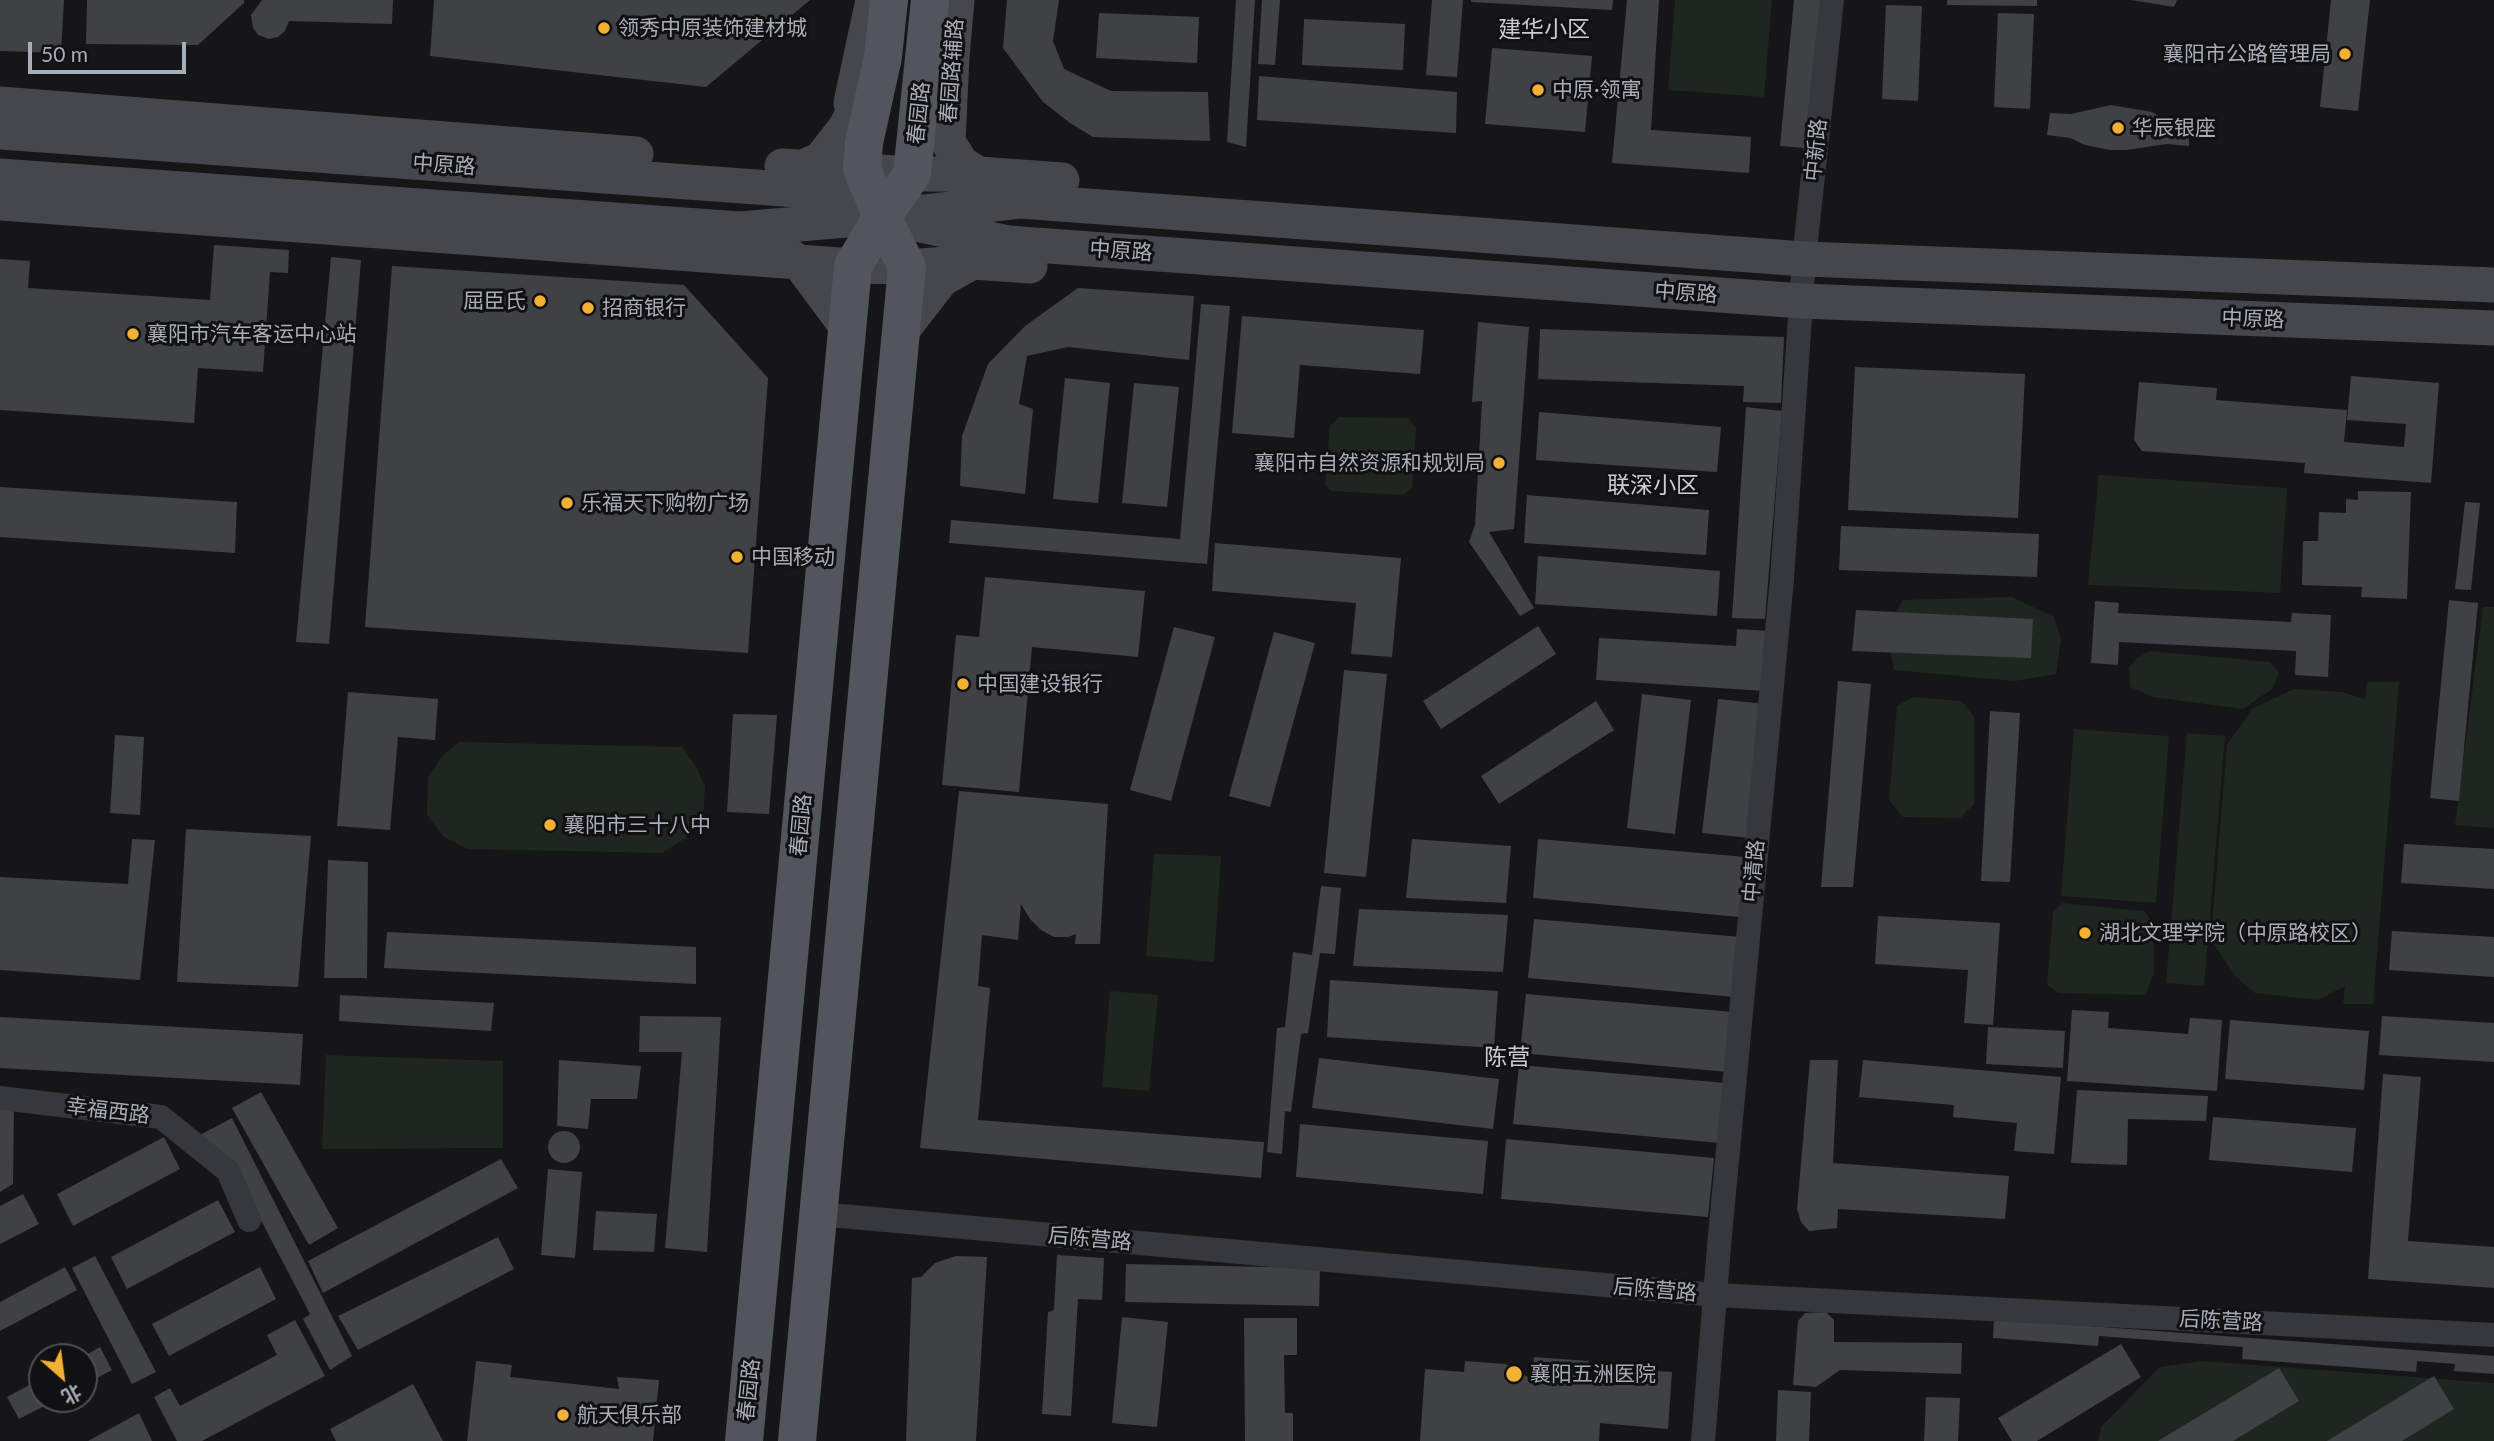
<!DOCTYPE html>
<html>
<head>
<meta charset="utf-8">
<style>
  body { margin:0 }
  #map { position:relative; width:2494px; height:1441px; overflow:hidden; background:#161618; font-family:Lato,"Noto Sans SC",sans-serif }
  canvas { display:block }
  .north { position:absolute; left:28px; top:1343px; width:70px; height:70px; box-sizing:border-box; background:#111113; border:2px solid #4d4f55; border-radius:50%; rotate:152deg; font-size:19px; font-weight:700; line-height:28px; text-align:center; color:#a8adb8 }
  .north::after { content:''; display:block; margin:auto; width:24px; height:32px; background:#f2b134; clip-path:polygon(50% 0,100% 100%,50% 72%,0 100%) }
  .scale { position:absolute; left:28px; top:42px; width:158px; height:32px; box-sizing:border-box; border:4px solid #a8adb8; border-top:0; padding-left:9px; font-size:21px; line-height:24px; white-space:nowrap; color:#a8adb8; -webkit-text-stroke:5px #111113; paint-order:stroke }
</style>
</head>
<body>
<div id="map">
<canvas width="2494" height="1441"></canvas>
<div class="north">北</div>
<div class="scale">50 m</div>
</div>
<script>
const ctx = document.querySelector('canvas').getContext('2d');
ctx.lineJoin = 'round';
function fillPath(path, color) { ctx.fillStyle = color; ctx.fill(path, 'evenodd'); }
const poly = rows => new Path2D(rows.map(r => 'M' + r).join(''));
function strokePath(path, color, width, dash) { ctx.strokeStyle = color; ctx.lineWidth = width; ctx.lineCap = dash ? 'butt' : 'round'; ctx.setLineDash(dash || []); ctx.stroke(path); }
function drawText(font, color, halo, rows, align = 'center') {
  ctx.font = font + ' Lato,"Noto Sans SC",sans-serif'; ctx.lineWidth = 6; ctx.setLineDash([]); ctx.textBaseline = 'middle'; ctx.strokeStyle = halo; ctx.fillStyle = color; for (const [text, x, y, turn = 0] of rows) {
    ctx.save(); ctx.translate(x, y); ctx.rotate((+turn || 0) * Math.PI / 180); ctx.textAlign = isNaN(turn) ? turn : align; if (halo) ctx.strokeText(text, 0, 0); ctx.fillText(text, 0, 0); ctx.restore();
  }
}
fillPath(poly([
  [1675,0,1772,0,1764,97,1668,90],
  [1339,417,1408,418,1416,428,1412,488,1403,495,1332,491,1325,485,1330,426],
  [2099,475,2287,488,2280,593,2088,585],
  [2012,597,2054,617,2061,639,2056,674,2015,681,1894,670,1886,627,1903,600],
  [2483,607,2494,607,2494,828,2455,825],
  [2150,651,2270,662,2279,672,2272,689,2243,709,2153,697,2130,687,2129,667,2137,658],
  [2367,682,2399,682,2373,1004,2343,1004,2345,986,2318,1000,2255,993,2236,977,2211,940,2227,745,2252,709,2294,689,2342,692,2365,699],
  [1913,697,1962,701,1974,717,1974,804,1960,818,1903,817,1889,800,1897,706],
  [2074,729,2169,736,2156,903,2061,896],
  [2187,733,2225,736,2204,986,2166,983],
  [459,742,682,747,695,765,705,786,703,819,689,836,662,853,467,849,444,837,427,815,428,777,442,756],
  [1154,854,1221,856,1214,962,1146,956],
  [2062,903,2144,911,2153,922,2154,974,2145,995,2058,993,2047,985,2053,912],
  [1110,991,1158,995,1149,1091,1102,1087],
  [326,1055,503,1061,503,1148,322,1149],
  [2202,1361,2494,1383,2494,1441,2098,1441,2101,1427,2160,1367]
]), '#1e261f');
fillPath(poly([
  [0,0,64,0,61,53,0,51],
  [87,0,244,0,244,3,198,45,86,44],
  [262,0,393,0,392,24,289,21,285,31,278,37,269,39,258,35,253,28,251,15],
  [434,0,810,0,706,87,430,56],
  [1007,0,1059,0,1053,41,1064,69,1111,91,1208,92,1210,141,1093,137,1070,123,1043,102,1003,48],
  [1236,0,1255,0,1246,147,1227,142],
  [1262,0,1280,0,1275,65,1258,64],
  [1432,0,1463,0,1457,77,1426,75],
  [1471,0,1613,0,1612,10,1471,2],
  [1627,0,1659,0,1651,130,1751,137,1749,173,1612,163],
  [1794,0,1821,0,1805,148,1780,146],
  [1947,0,2037,0,2037,6,1947,5],
  [2131,0,2177,0,2174,7],
  [2331,0,2370,0,2358,111,2320,107],
  [1886,5,1922,6,1918,101,1882,99],
  [1099,13,1199,17,1197,63,1096,58],
  [1998,13,2034,14,2030,109,1994,107],
  [1304,19,1405,24,1403,70,1302,65],
  [1492,48,1592,56,1585,132,1485,124],
  [1259,76,1457,92,1456,133,1257,120],
  [2111,105,2152,112,2170,122,2189,122,2189,146,2167,144,2126,150,2110,150,2085,145,2070,138,2047,135,2050,113,2071,114],
  [214,245,289,250,288,273,270,272,263,372,198,368,194,423,0,410,0,259,30,261,28,288,210,300],
  [331,257,361,260,329,644,296,642],
  [392,266,684,285,768,378,748,653,365,627],
  [1078,288,1194,296,1189,360,1068,347,1027,356,1019,404,1033,409,1025,494,960,486,962,436,988,364,1025,326],
  [1201,304,1230,306,1207,564,949,543,951,520,1180,539],
  [1242,316,1424,330,1420,374,1300,365,1294,438,1232,433],
  [1478,322,1529,327,1514,529,1489,532,1534,608,1520,616,1469,542,1475,525,1482,401,1472,402],
  [1540,329,1784,337,1781,403,1743,402,1744,386,1538,379],
  [1855,367,2025,374,2018,518,1848,510],
  [2351,376,2439,383,2431,483,2304,473,2305,463,2142,451,2134,440,2139,382,2217,388,2216,400,2347,410,2344,442,2404,447,2406,424,2347,420],
  [1065,378,1110,383,1098,503,1053,499],
  [1134,383,1179,387,1167,507,1122,503],
  [1746,407,1782,411,1765,619,1732,618],
  [1539,412,1721,427,1717,472,1536,460],
  [0,487,237,502,235,553,0,537],
  [2358,491,2411,492,2407,599,2361,597,2362,587,2302,585,2303,541,2318,541,2319,512,2346,513,2346,499,2358,500],
  [1527,495,1709,510,1706,555,1524,543],
  [2465,502,2480,503,2471,590,2455,589],
  [1841,526,2039,534,2037,577,1839,570],
  [1215,543,1401,558,1392,657,1351,654,1356,603,1212,591],
  [1538,556,1720,571,1717,616,1535,604],
  [985,577,1145,591,1138,657,1032,647,1019,792,942,785,956,635,979,637],
  [2449,600,2478,603,2459,801,2430,798],
  [2095,601,2119,603,2118,613,2291,622,2292,613,2331,615,2328,677,2295,675,2296,651,2119,642,2118,665,2091,663],
  [1856,610,2033,619,2031,658,1852,651],
  [1538,626,1556,654,1441,729,1423,701],
  [1174,627,1215,637,1171,801,1130,790],
  [1737,629,1769,631,1765,691,1596,680,1599,638,1736,646],
  [1274,632,1315,643,1270,807,1229,796],
  [1344,670,1387,674,1366,877,1324,873],
  [1838,681,1871,684,1853,887,1821,887],
  [348,692,438,699,435,740,398,737,390,830,337,826],
  [1642,694,1691,700,1675,834,1627,828],
  [1718,699,1766,704,1750,838,1702,833],
  [1596,701,1614,730,1499,804,1481,776],
  [1990,711,2020,713,2010,882,1981,881],
  [733,714,777,715,769,814,727,812],
  [115,735,144,737,140,815,110,813],
  [959,791,1108,804,1100,944,1075,944,1076,934,1068,937,1054,937,1041,930,1030,919,1021,904,1018,940,982,935,978,986,990,988,978,1120,1264,1142,1261,1178,920,1148],
  [186,829,311,836,298,987,177,982],
  [132,839,155,840,140,980,0,970,0,877,128,884],
  [1412,839,1511,846,1506,903,1406,898],
  [1538,839,1746,857,1740,917,1533,898],
  [2404,844,2494,849,2494,889,2401,883],
  [328,860,368,862,367,978,324,978],
  [1321,886,1341,888,1335,954,1320,953,1308,1033,1301,1034,1291,1112,1285,1111,1282,1154,1267,1152,1277,1028,1285,1027,1293,952,1312,955],
  [1359,909,1508,915,1503,972,1353,966],
  [1878,916,2000,923,1993,1025,1964,1023,1968,970,1875,964],
  [1534,919,1741,937,1735,997,1528,978],
  [2392,931,2494,937,2494,977,2389,970],
  [387,932,696,947,696,984,384,968],
  [1330,980,1498,991,1494,1048,1327,1037],
  [1526,994,1733,1012,1728,1072,1520,1053],
  [340,995,494,1003,491,1031,339,1021],
  [2072,1010,2109,1012,2108,1028,2188,1034,2190,1018,2222,1020,2217,1091,2067,1081],
  [640,1016,721,1017,707,1252,665,1248,682,1052,639,1052],
  [2382,1016,2494,1023,2494,1062,2379,1055],
  [0,1017,303,1034,300,1085,0,1068],
  [2230,1020,2369,1031,2364,1090,2225,1079],
  [1988,1027,2065,1031,2063,1068,1986,1064],
  [1319,1058,1499,1079,1493,1129,1312,1108],
  [559,1060,641,1066,637,1099,591,1099,588,1129,557,1126],
  [1810,1060,1838,1060,1833,1163,2009,1176,2005,1219,1838,1209,1837,1228,1809,1231,1801,1222,1797,1209],
  [1863,1060,2061,1077,2054,1154,2014,1151,2017,1123,1953,1117,1954,1105,1859,1097],
  [1519,1065,1726,1083,1720,1143,1513,1124],
  [2383,1074,2421,1077,2408,1241,2494,1247,2494,1288,2368,1279],
  [2077,1090,2208,1096,2206,1121,2128,1119,2127,1165,2071,1163],
  [261,1092,338,1228,309,1245,232,1108],
  [0,1104,14,1105,13,1184,0,1192],
  [2213,1117,2356,1128,2352,1172,2209,1160],
  [232,1118,352,1356,330,1370,303,1319,310,1314,232,1165,198,1136],
  [1300,1124,1488,1141,1483,1194,1296,1177],
  '548 1147a16 16 0 1 1 32 0a16 16 0 1 1-32 0Z',
  [164,1137,180,1169,73,1226,57,1194],
  [1506,1139,1714,1158,1708,1217,1501,1199],
  [501,1159,518,1188,323,1293,308,1261],
  [548,1169,582,1172,575,1258,541,1255],
  [23,1194,39,1224,0,1244,0,1206],
  [218,1200,235,1232,127,1289,111,1257],
  [596,1211,657,1214,654,1252,593,1250],
  [498,1237,514,1269,358,1350,338,1316],
  [1057,1255,1104,1258,1102,1300,1078,1299,1071,1416,1042,1414,1048,1312,1054,1310],
  [95,1256,156,1372,132,1384,72,1268],
  [956,1256,987,1257,976,1441,906,1441,912,1278,921,1277,935,1263],
  [1126,1264,1320,1268,1319,1306,1125,1302],
  [65,1267,77,1290,0,1331,0,1302],
  [260,1267,276,1299,169,1356,152,1324],
  [1826,1312,1834,1320,1834,1342,1962,1343,1961,1374,1840,1370,1816,1387,1793,1385,1798,1321,1805,1313],
  [1122,1317,1168,1322,1157,1427,1112,1423],
  [1244,1318,1297,1318,1297,1355,1284,1355,1285,1413,1293,1413,1293,1441,1245,1441],
  [1994,1319,2494,1356,2494,1374,2454,1371,2455,1364,2417,1361,2416,1372,2242,1359,2243,1347,2099,1336,2098,1346,1993,1338],
  [295,1320,325,1376,202,1441,177,1441,154,1397,170,1388,180,1406,277,1355,267,1335],
  [2121,1344,2141,1377,2037,1441,2012,1441,1998,1418],
  [100,1347,112,1370,84,1385,84,1356],
  [1534,1357,1589,1361,1587,1384,1615,1368,1672,1372,1668,1429,1600,1423,1599,1441,1420,1441,1425,1369,1464,1372,1465,1361,1506,1364,1532,1380],
  [476,1361,512,1365,510,1377,619,1389,617,1377,659,1380,653,1441,467,1441],
  [2279,1368,2299,1401,2233,1441,2158,1441],
  [2434,1376,2454,1409,2402,1441,2327,1441],
  [42,1378,42,1399,58,1399,19,1419,7,1397],
  [413,1384,443,1441,336,1441,330,1429],
  [1778,1390,1811,1392,1809,1441,1776,1441],
  [1926,1397,1960,1398,1958,1441,1924,1441],
  [139,1413,152,1441,88,1441]
]), '#404145');
strokePath(poly([
  [0,1098,161,1117,228,1171,249,1220],
  [819,1214,1716,1295,2494,1335],
  [1703,1441,1720,1235,1782,579,1804,259,1832,0]
]), '#37383d', 24);
strokePath(poly([
  [920,96,961,163,988,180],
  [851,103,873,0],
  [0,104,636,154],
  [0,132,825,192,882,217,1020,201,1804,259,2494,285],
  [948,142,952,57,957,0],
  [782,166,912,174,979,174,1062,180],
  [796,170,821,159,845,128,872,78],
  [0,176,740,229,882,217,1008,243,1802,301,2494,328],
  [0,203,853,266,907,267,973,262,1030,266],
  [786,254,798,261,847,327],
  [900,333,942,279,971,263]
]), '#45474d', 35);
strokePath(poly([
  [744,1441,853,266,882,217,862,169,864,143,883,57,889,0],
  [797,1441,907,267,882,217,912,174,930,0]
]), '#53555c', 38);
for (const [x, y, r, color] of [
  [604,28,7,"#f2b134"],
  [2345,54,7,"#f2b134"],
  [1538,90,7,"#f2b134"],
  [2118,128,7,"#f2b134"],
  [540,301,7,"#f2b134"],
  [588,308,7,"#f2b134"],
  [133,334,7,"#f2b134"],
  [1499,463,7,"#f2b134"],
  [567,503,7,"#f2b134"],
  [737,557,7,"#f2b134"],
  [963,684,7,"#f2b134"],
  [550,825,7,"#f2b134"],
  [2085,933,7,"#f2b134"],
  [1514,1374,9,"#f2b134"],
  [563,1415,7,"#f2b134"]
]) { const dot = new Path2D(); dot.arc(x, y, r, 0, 2 * Math.PI); ctx.fillStyle = color; ctx.fill(dot); strokePath(dot, '#111113', 2.5); }
drawText('21px', '#a8adb8', '#111113', [
  ["领秀中原装饰建材城",618,28],
  ["襄阳市公路管理局",2331,54,"right"],
  ["中原·领寓",1552,90],
  ["华辰银座",2132,128],
  ["屈臣氏",526,301,"right"],
  ["招商银行",602,308],
  ["襄阳市汽车客运中心站",147,334],
  ["襄阳市自然资源和规划局",1485,463,"right"],
  ["乐福天下购物广场",581,503],
  ["中国移动",751,557],
  ["中国建设银行",977,684],
  ["襄阳市三十八中",564,825],
  ["湖北文理学院（中原路校区）",2099,933],
  ["襄阳五洲医院",1530,1374],
  ["航天俱乐部",577,1415]
], 'left');
drawText('21px', '#a8adb8', '#111113', [
  ["春园路辅路",952,71,-86],
  ["春园路",919,113,-84],
  ["中新路",1816,150,-84],
  ["中原路",444,165,4],
  ["中原路",1121,251,4],
  ["中原路",1686,293,4],
  ["中原路",2253,319,2],
  ["春园路",801,825,-85],
  ["中清路",1754,871,-85],
  ["幸福西路",108,1111,7],
  ["后陈营路",1090,1239,5],
  ["后陈营路",1655,1290,5],
  ["后陈营路",2221,1321,3],
  ["春园路",749,1390,-84]
]);
drawText('23px', '#c9ccd4', '#111113', [
  ["建华小区",1544,30],
  ["联深小区",1653,486],
  ["陈营",1507,1058]
]);
</script>
</body>
</html>
